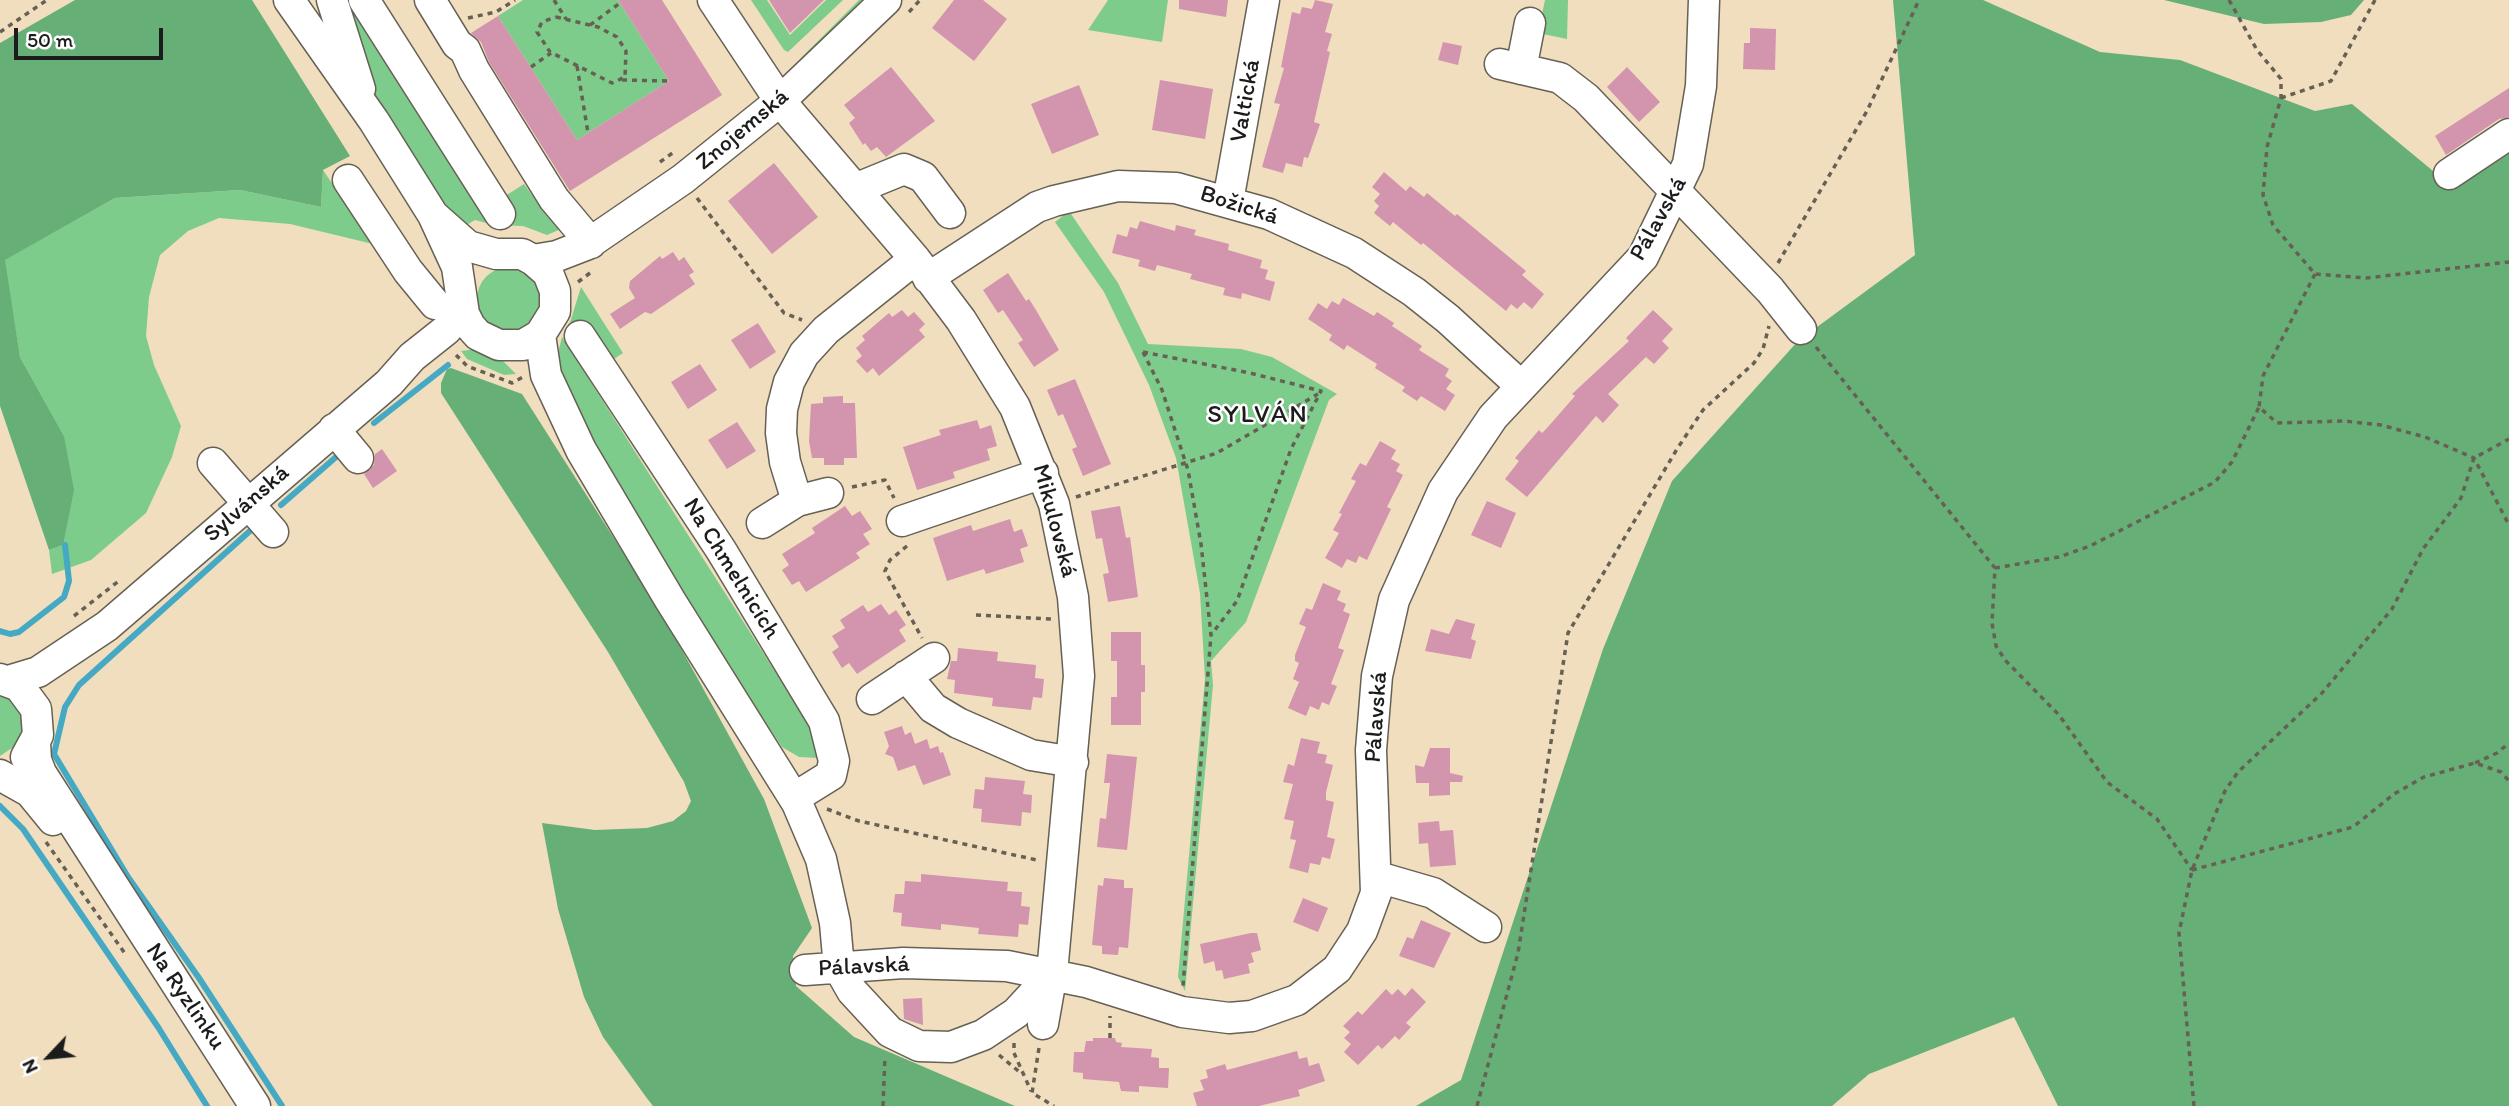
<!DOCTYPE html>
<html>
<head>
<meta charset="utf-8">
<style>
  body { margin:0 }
  #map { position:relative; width:2509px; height:1106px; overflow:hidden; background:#f0debf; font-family:Itim,sans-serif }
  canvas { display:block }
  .north { position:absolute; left:14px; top:1022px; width:70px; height:70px; -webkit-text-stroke:5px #fff; paint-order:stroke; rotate:244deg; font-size:19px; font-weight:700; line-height:28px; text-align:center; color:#1c1c1c }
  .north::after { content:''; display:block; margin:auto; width:24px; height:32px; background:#1c1c1c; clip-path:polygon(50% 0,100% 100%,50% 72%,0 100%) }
  .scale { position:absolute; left:14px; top:28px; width:149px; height:32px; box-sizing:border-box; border:4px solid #1c1c1c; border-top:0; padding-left:9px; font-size:21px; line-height:24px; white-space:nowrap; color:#1c1c1c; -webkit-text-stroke:5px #fff; paint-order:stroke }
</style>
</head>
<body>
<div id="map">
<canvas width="2509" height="1106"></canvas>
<div class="north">N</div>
<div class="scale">50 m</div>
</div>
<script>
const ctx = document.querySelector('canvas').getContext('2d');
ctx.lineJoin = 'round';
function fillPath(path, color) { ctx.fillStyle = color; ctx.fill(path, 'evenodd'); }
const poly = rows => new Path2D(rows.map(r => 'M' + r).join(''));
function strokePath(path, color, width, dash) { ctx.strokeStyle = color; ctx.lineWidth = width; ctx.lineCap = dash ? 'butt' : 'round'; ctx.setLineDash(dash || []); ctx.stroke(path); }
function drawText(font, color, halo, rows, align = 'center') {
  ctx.font = font + ' Itim,sans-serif'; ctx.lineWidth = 5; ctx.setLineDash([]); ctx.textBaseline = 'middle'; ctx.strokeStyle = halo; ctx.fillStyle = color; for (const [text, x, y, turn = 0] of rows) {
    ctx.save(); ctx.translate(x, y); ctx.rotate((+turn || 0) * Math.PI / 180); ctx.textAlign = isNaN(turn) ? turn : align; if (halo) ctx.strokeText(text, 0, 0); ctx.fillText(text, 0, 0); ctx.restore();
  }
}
fillPath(poly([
  [347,0,489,221,502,198,524,184,547,216,561,229,547,235,523,226,494,225,475,220,460,229,373,99],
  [523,0,618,0,669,81,577,140,498,16],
  [751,0,767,0,790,35,826,0,843,0,788,52,784,50],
  [859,0,868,0,799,65,800,59],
  [1108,0,1168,0,1162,42,1088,30],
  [1545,0,1568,0,1567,39,1538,33],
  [323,170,373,244,290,224,219,218,188,231,160,255,149,297,146,336,154,365,181,426,172,457,146,513,91,560,52,574,49,550,63,545,64,436,20,357,4,260,115,198,240,190,321,207],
  [1069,211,1118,283,1148,344,1241,349,1272,357,1337,394,1329,400,1246,622,1211,661,1213,685,1185,991,1178,977,1205,679,1200,593,1176,458,1149,385,1104,292,1055,222],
  '477 299a32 32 0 1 1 64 0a32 32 0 1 1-64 0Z',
  [581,287,623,353,614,359,604,359,568,329],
  [562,337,820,742,820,758,799,757,782,747,710,639,613,477,557,375,561,367,558,353],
  [477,349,497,355,516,374,504,375,467,359,461,351],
  [0,693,9,696,20,708,24,726,18,744,0,756]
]), '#7ecc8b');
fillPath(poly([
  [75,0,252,0,350,156,323,170,321,207,240,190,115,198,5,260,20,357,64,436,74,490,63,545,49,550,0,406,0,43],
  [1893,0,1983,0,2100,52,2180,60,2315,111,2352,104,2450,185,2509,145,2509,1106,2058,1106,2014,1017,1869,1074,1832,1106,1416,1106,1461,1080,1603,649,1672,481,1798,341,1915,255],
  [2164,0,2364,0,2351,15,2321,22,2264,24],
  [451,368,522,394,661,612,764,799,812,928,793,956,796,986,854,1037,1015,1106,653,1106,646,1097,603,1037,584,997,558,909,542,823,595,830,647,828,673,821,686,811,691,801,684,782,608,652,441,393,441,383,447,369]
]), '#66b077');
strokePath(poly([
  [374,423,448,365],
  [281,505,336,457],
  [251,530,79,685,65,707,54,754,128,877,199,978,282,1106],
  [0,631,10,634,19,632,64,597,69,581,65,545],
  [0,806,23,829,158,1027,207,1106]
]), '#45a9c4', 6);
fillPath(poly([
  [618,0,662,0,722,95,570,191,489,62,481,42,471,33,498,16,577,140,669,81],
  [769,0,824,0,790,33],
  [954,0,983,0,1007,19,974,61,932,28],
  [1179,0,1228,0,1226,17,1179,9],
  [1315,0,1333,4,1325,32,1332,34,1327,51,1330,52,1314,122,1320,124,1308,158,1304,157,1302,167,1286,163,1283,173,1262,167,1280,104,1274,103,1284,68,1281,67,1292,12,1300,14,1302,7,1312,9],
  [1750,28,1776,29,1775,70,1743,69,1744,43,1750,43],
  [1443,42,1462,46,1458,65,1438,60],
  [891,67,935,121,886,157,877,147,871,151,865,143,863,145,849,123,855,118,844,105],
  [1627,67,1660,102,1639,122,1607,87],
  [1160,80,1213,89,1205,139,1152,130],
  [1079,85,1099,135,1052,154,1031,104],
  [2509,88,2509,117,2499,119,2446,155,2435,136],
  [774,163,818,217,772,254,728,201],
  [1384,172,1406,191,1410,186,1424,197,1427,193,1455,216,1457,214,1526,271,1522,275,1544,294,1532,309,1524,302,1517,309,1511,304,1506,311,1423,243,1421,245,1393,222,1390,226,1374,213,1379,206,1374,201,1380,194,1372,187],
  [1140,221,1175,231,1176,225,1196,230,1194,235,1229,244,1228,250,1262,260,1260,268,1268,270,1265,279,1275,282,1270,301,1242,293,1241,299,1223,295,1225,288,1190,279,1192,274,1157,265,1155,271,1138,266,1140,260,1112,253,1117,234,1127,237,1130,227,1137,229],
  [673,252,679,261,684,257,694,272,689,275,695,284,651,314,645,312,620,329,610,314,635,298,629,288,630,281,660,256,662,259],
  [1008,273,1026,301,1029,299,1036,310,1059,350,1034,367,1018,343,1023,340,1003,310,998,313,983,290],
  [1343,298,1374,316,1377,312,1394,323,1392,326,1422,346,1419,350,1449,369,1445,376,1452,381,1446,389,1455,395,1445,411,1421,396,1417,401,1402,391,1405,387,1375,368,1377,364,1347,345,1344,350,1329,340,1332,335,1308,319,1318,303,1327,309,1332,301,1339,305],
  [902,310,908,317,914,312,925,324,919,330,925,337,879,376,873,368,867,373,856,361,862,356,856,348,865,340,862,336,889,313,892,317],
  [1653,310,1673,329,1662,341,1669,348,1654,364,1646,357,1608,394,1619,405,1603,423,1596,416,1527,497,1505,479,1519,461,1515,458,1539,430,1542,433,1547,428,1575,396,1572,394,1629,341,1626,338],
  [758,323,776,352,750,369,731,340],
  [700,364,717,390,688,409,671,382],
  [1075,379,1111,464,1083,476,1072,449,1077,447,1063,414,1058,416,1047,390],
  [843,396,843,403,855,403,857,458,844,458,844,465,824,465,824,458,812,458,809,441,811,404,823,403,823,397],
  [977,420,980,429,991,425,997,446,987,449,990,460,953,472,955,478,917,490,903,447,941,435,939,430],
  [737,422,756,451,727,469,708,440],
  [1380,441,1396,450,1391,459,1400,464,1396,471,1403,475,1387,507,1391,509,1367,560,1359,556,1356,563,1347,559,1342,568,1325,558,1339,533,1333,530,1342,514,1339,513,1356,481,1351,479,1360,463,1366,466],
  [382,449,397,471,373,488,364,474,374,465,375,454],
  [1487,501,1516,513,1501,548,1471,535],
  [845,506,852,516,860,511,872,529,863,534,870,544,856,553,860,558,806,592,799,581,792,585,782,570,789,565,782,554,815,533,812,528],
  [1120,506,1126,538,1130,537,1138,597,1108,602,1103,574,1109,573,1105,554,1102,538,1096,539,1091,511],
  [1010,519,1014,532,1022,529,1028,546,1020,549,1024,562,986,574,984,569,947,581,933,538,971,525,973,531],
  [1323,583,1341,591,1337,600,1346,604,1343,611,1350,614,1338,648,1344,650,1331,684,1337,686,1329,705,1322,702,1319,710,1310,706,1306,716,1288,708,1299,682,1293,679,1299,663,1295,661,1295,655,1306,627,1299,624,1306,608,1312,610],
  [881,604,889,615,896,610,906,625,899,630,906,641,857,674,849,663,842,668,832,652,839,647,832,636,845,628,840,620,863,605,868,612],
  [1456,619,1475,624,1471,639,1476,641,1471,659,1425,651,1431,629,1449,634],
  [1111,632,1141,632,1141,665,1145,665,1145,692,1141,692,1141,725,1111,725,1111,697,1117,697,1117,661,1111,661],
  [958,648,998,652,997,661,1036,665,1035,678,1044,679,1042,698,1033,697,1031,710,992,706,993,698,954,693,955,680,947,679,951,661,957,661],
  [902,726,905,735,911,732,915,744,927,739,930,749,938,746,940,753,943,752,951,775,923,785,915,765,898,771,893,757,885,754,889,746,884,732],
  [1301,738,1320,742,1317,753,1327,755,1325,763,1333,765,1326,792,1326,800,1334,802,1327,837,1335,839,1330,859,1322,857,1320,865,1310,863,1308,873,1289,868,1296,840,1290,839,1294,821,1284,819,1293,784,1283,782,1288,764,1294,766],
  [1430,748,1450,748,1450,773,1463,776,1462,782,1450,782,1450,795,1429,796,1429,783,1416,783,1415,765,1424,767],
  [1107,754,1137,757,1127,850,1097,847,1100,818,1106,819,1110,783,1104,783],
  [985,777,1025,781,1023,794,1032,795,1031,813,1022,812,1021,826,981,822,982,809,973,808,975,789,984,790],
  [1439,821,1440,831,1453,830,1456,865,1430,867,1428,843,1419,844,1418,823],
  [921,874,1008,882,1007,891,1022,892,1021,906,1030,907,1028,925,1019,924,1018,937,978,934,979,928,941,924,941,930,901,926,902,913,893,912,895,894,904,894,905,881,921,882],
  [1104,878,1124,880,1124,888,1133,888,1128,948,1119,947,1118,955,1102,954,1102,946,1092,945,1098,885,1103,886],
  [1303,898,1328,908,1318,932,1293,922],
  [1421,920,1451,933,1434,968,1399,956,1407,937,1413,939],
  [1251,933,1257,933,1261,950,1251,953,1254,962,1248,964,1250,973,1224,979,1222,970,1216,971,1214,961,1204,964,1200,944],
  [1412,988,1426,1002,1406,1023,1411,1027,1399,1040,1395,1036,1382,1049,1378,1045,1358,1065,1344,1052,1351,1044,1344,1038,1350,1032,1343,1026,1358,1011,1362,1015,1386,989,1392,995,1398,989,1405,996],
  [922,998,923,1025,904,1019,903,999],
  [1093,1038,1115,1038,1116,1042,1122,1043,1121,1047,1152,1049,1151,1057,1159,1058,1159,1068,1169,1068,1168,1088,1139,1086,1139,1092,1121,1091,1119,1082,1083,1079,1083,1073,1073,1072,1074,1052,1084,1052,1086,1041,1093,1041],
  [1297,1051,1299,1059,1307,1057,1309,1066,1319,1063,1325,1081,1298,1090,1300,1096,1259,1106,1197,1106,1193,1093,1204,1090,1200,1080,1208,1078,1206,1070,1225,1064,1227,1070]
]), '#d394ae');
const minor = poly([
  [289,0,374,121,433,215,457,267,464,314,470,326,478,335,499,345,523,345,540,335,555,311,555,291,548,273,533,260,522,254,496,254,468,246,433,215],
  [332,0,360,89],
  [364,0,500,214],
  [430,0,457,44,465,50,474,70,554,199,591,243],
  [713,0,780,101,915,259,961,320,1015,407,1054,504,1073,597,1079,676,1052,973,1043,1024],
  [1500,64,1560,78,1586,98,1770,290,1801,329],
  [1521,69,1530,23],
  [2449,174,2509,134],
  [348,180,408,271,435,304],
  [855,189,904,169,923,177,950,213],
  [1228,201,1264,0],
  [533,260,557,256,588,244,683,179,780,101,886,0],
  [928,278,1037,207,1054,201,1118,186,1176,188,1269,214,1354,253,1414,292,1448,319,1521,386],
  [540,335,546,375,581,450,670,600,797,803,821,859,835,923,839,968,852,991,890,1032,919,1046,951,1047,983,1035,1016,1013,1052,974],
  [580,336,721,550,824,721,834,761,831,775,794,798],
  [334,429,358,458],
  [213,463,273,532],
  [797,501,785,462,781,433,782,409,789,382,804,354,826,330,915,259],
  [902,521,1043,473],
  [762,523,797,501,828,493],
  [906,676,933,708,958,723,1031,755,1073,762],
  [0,679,19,686,36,709,38,735,26,757],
  [8,681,38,672,107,626,389,383,412,357,446,330,454,321,462,302],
  [872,699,934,658],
  [35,743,36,760,41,773,255,1106],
  [0,775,30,792,53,820],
  [1378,877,1433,893,1486,927],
  [805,970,903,963,1007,966,1086,982,1182,1012,1229,1018,1252,1016,1297,1000,1337,969,1362,931,1376,893,1371,750,1377,676,1394,600,1443,491,1493,417,1643,257,1688,164,1701,86,1704,0]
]);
strokePath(minor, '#666055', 33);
strokePath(poly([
  [554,0,566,19],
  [2229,0,2257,50,2281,79,2281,98,2267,147,2263,195,2273,225,2315,274,2366,278,2509,262],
  [909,12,920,0],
  [556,17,598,27,617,37,626,51,625,77,612,83,550,52,537,32,542,22,556,17],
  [468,18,496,12,515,0],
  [590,25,620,3],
  [0,32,47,0],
  [577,66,588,133],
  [531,67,551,53],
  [622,80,669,81],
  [2281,98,2331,81,2375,0],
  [660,162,674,152],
  [697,198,784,313,802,320],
  [1778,263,1867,111,1919,0],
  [2315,274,2263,376,2259,407,2277,423,2344,421,2381,425,2425,437,2474,458,2509,525],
  [578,282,594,270],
  [1816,347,1995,568,1992,623,1996,646,2005,660,2059,715,2107,782,2157,819,2192,870],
  [1143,352,1162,390,1188,470,1201,544,1211,635,1183,986],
  [1143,352,1250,373,1321,391,1291,449,1237,601,1211,635],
  [456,355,467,366,512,383,523,377],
  [852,487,885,480,894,498],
  [1076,497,1217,453,1318,394],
  [907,546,890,560,885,571,922,638],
  [1995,568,2059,557,2090,546,2215,482,2232,462,2259,407],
  [976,615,1051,619],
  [74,616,120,580],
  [2475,763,2497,753,2509,743],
  [827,809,859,821,1037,860],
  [46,842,126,955],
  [2192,870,2353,827,2394,794,2424,777,2475,763,2501,772,2509,781],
  [1110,1038,1110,1016],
  [1014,1043,1014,1053,1031,1091],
  [1039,1048,1032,1093,1054,1106],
  [999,1055,1022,1074],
  [883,1106,885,1056],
  [1477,1106,1518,953,1568,633,1677,449,1703,410,1754,363,1763,349,1769,326],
  [2194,1106,2179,933,2192,870,2225,791,2238,772,2322,693,2392,609,2423,549,2461,498,2474,458,2509,439]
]), '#666055', 3.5, [5, 5]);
strokePath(minor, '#fff', 30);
drawText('24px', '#1c1c1c', '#fff', [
  ["Valtická",1246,101,-80],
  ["Znojemská",743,130,-40],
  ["Božická",1239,206,18],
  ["Pálavská",1659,219,-61],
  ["Sylvánská",247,504,-41],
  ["Mikulovská",1054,521,75],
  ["Na Chmelnicích",731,569,58],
  ["Pálavská",1377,717,-86],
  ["Pálavská",864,967,-3],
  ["Na Ryzlinku",185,997,56]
]);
ctx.letterSpacing = '2px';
drawText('26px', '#1c1c1c', '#fff', [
  ["SYLVÁN",1258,415]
]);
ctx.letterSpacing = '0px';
</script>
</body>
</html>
